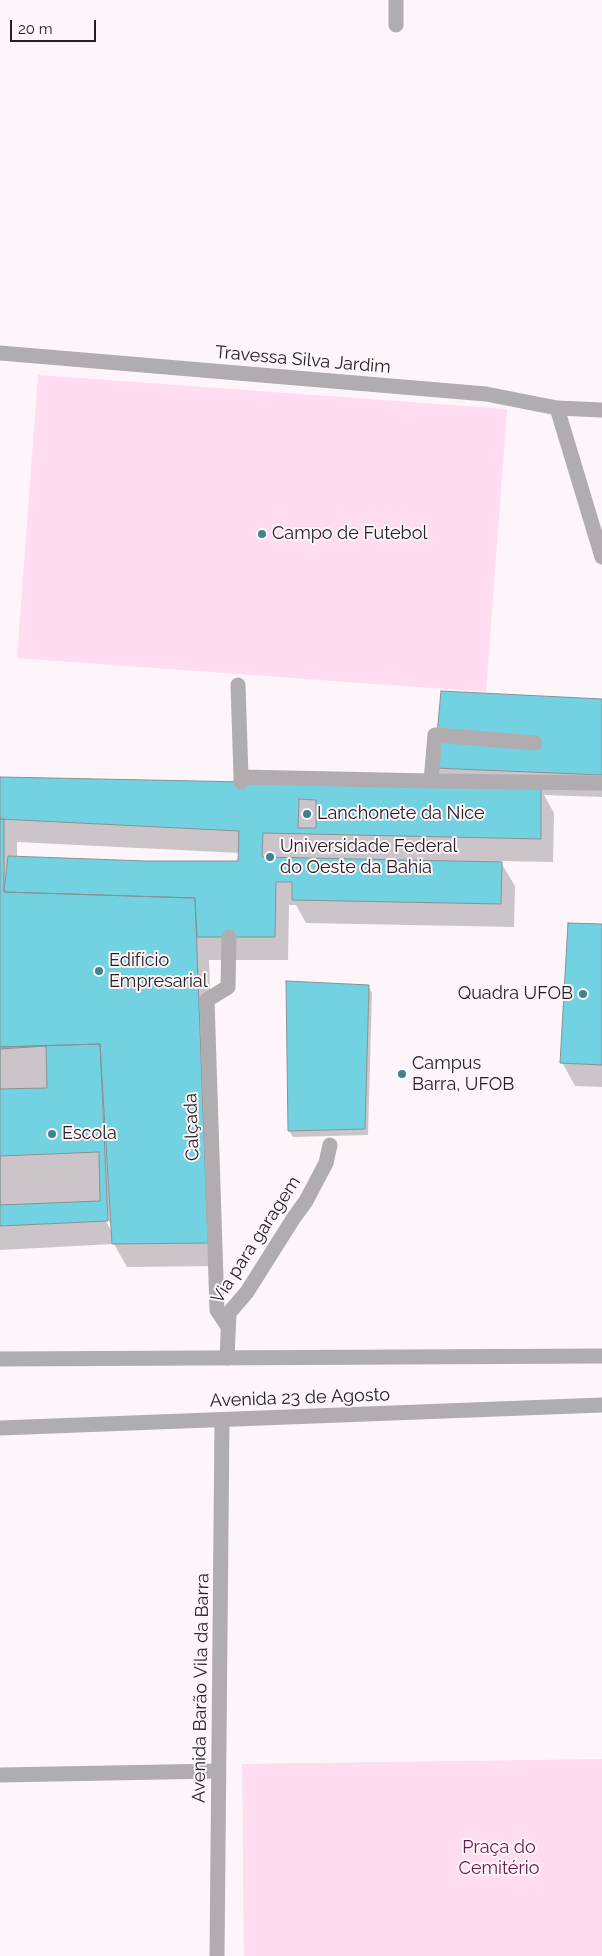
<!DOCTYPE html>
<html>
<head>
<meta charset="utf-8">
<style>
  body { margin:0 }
  #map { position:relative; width:602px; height:1956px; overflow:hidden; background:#fef5fa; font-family:Raleway,sans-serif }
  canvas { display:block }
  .scale { position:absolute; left:10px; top:20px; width:86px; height:22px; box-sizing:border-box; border:2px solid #242123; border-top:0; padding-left:6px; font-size:15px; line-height:18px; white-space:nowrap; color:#242123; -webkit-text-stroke:4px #fef5fa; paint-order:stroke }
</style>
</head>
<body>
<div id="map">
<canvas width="602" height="1956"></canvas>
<div class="scale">20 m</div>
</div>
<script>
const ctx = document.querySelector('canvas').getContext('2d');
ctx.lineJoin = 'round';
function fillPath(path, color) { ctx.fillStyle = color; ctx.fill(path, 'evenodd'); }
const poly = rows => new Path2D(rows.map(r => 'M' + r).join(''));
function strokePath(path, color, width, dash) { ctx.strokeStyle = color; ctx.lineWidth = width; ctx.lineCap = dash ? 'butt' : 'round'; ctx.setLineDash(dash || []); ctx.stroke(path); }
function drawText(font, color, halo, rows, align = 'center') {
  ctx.font = font + ' Raleway,sans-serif'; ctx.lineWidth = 4; ctx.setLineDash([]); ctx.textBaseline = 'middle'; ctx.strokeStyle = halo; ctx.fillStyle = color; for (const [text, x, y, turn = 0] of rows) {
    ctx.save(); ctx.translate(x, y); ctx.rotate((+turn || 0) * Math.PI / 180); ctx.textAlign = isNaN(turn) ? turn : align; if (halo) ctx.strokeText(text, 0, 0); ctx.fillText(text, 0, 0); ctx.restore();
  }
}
fillPath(poly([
  [38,375,507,409,486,692,17,658],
  [602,1759,602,1956,244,1956,242,1764]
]), '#ffdcef');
fillPath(poly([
  [602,700,602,797,544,795,554,813,553,862,500,861,515,886,514,927,306,923,296,905,289,905,288,960,209,960,220,1266,127,1267,114,1244,0,1250,0,777,447,787,436,768],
  [17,842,240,853,240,862,146,862,17,857],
  [106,1215,112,1227,112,1232,103,1216],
  [602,926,602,1087,575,1086,562,1062],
  [369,987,372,993,368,1135,293,1137,289,1131]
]), '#0003');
const building = poly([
  [441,691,602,699,602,775,434,768,441,691],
  [0,777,541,788,541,839,263,833,262,857,502,862,501,904,292,900,292,882,276,882,275,937,197,937,195,898,4,892,8,856,146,861,238,861,239,831,0,819,0,777],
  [299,799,316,800,316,828,298,828,299,799],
  [0,819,4,819,4,892,195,898,208,1243,112,1244,100,1044,0,1047,0,819],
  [568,923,602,924,602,1065,560,1063,568,923],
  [286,981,369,985,365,1129,288,1131,286,981],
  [100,1044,108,1221,0,1226,0,1047,100,1044],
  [46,1046,47,1088,0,1089,0,1049,46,1046],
  [99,1152,100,1201,0,1205,0,1156,99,1152]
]);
fillPath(building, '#73d2e2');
strokePath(building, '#879294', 1);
strokePath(poly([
  [238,685,241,777],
  [431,781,602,783],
  [241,782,241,777,431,781,435,735,535,743,437,735],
  [227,1325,217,1310,207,1000,228,987,229,937]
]), '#b1acaf', 15);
strokePath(poly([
  [396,0,396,25],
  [0,353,486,394,557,408,602,410],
  [557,408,602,557],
  [227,1358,229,1313,247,1292,293,1219,306,1201,326,1163,330,1145],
  [0,1775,219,1771],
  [217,1956,222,1420]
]), '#b1acaf', 15);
strokePath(poly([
  [0,1359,602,1356],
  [0,1428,602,1405]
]), '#b1acaf', 15);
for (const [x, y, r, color] of [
  [262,534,5,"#3d838f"],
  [307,814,5,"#3d838f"],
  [270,857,5,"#3d838f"],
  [99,971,5,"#3d838f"],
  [583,994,5,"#3d838f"],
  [402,1074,5,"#3d838f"],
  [52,1134,5,"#3d838f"]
]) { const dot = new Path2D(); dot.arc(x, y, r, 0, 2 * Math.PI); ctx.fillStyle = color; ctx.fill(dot); strokePath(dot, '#fef5fa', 2); }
drawText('18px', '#242123', '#fef5fa', [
  ["Travessa Silva Jardim",303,360,5],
  ["Calçada",192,1127,-92],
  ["Via para garagem",256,1240,-57],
  ["Avenida 23 de Agosto",300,1398,-2],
  ["Avenida Barão Vila da Barra",201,1688,-89]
]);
drawText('18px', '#242123', '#fef5fa', [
  ["Campo de Futebol",272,534],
  ["Lanchonete da Nice",317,814],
  ["Universidade Federal",280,847],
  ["do Oeste da Bahia",280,868],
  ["Edifício",109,961],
  ["Empresarial",109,982],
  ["Quadra UFOB",573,994,"right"],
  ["Campus",412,1064],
  ["Barra, UFOB",412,1085],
  ["Escola",62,1134]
], 'left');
drawText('18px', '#661a4d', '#fef5fa', [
  ["Praça do",499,1848],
  ["Cemitério",499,1869]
]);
</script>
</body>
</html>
